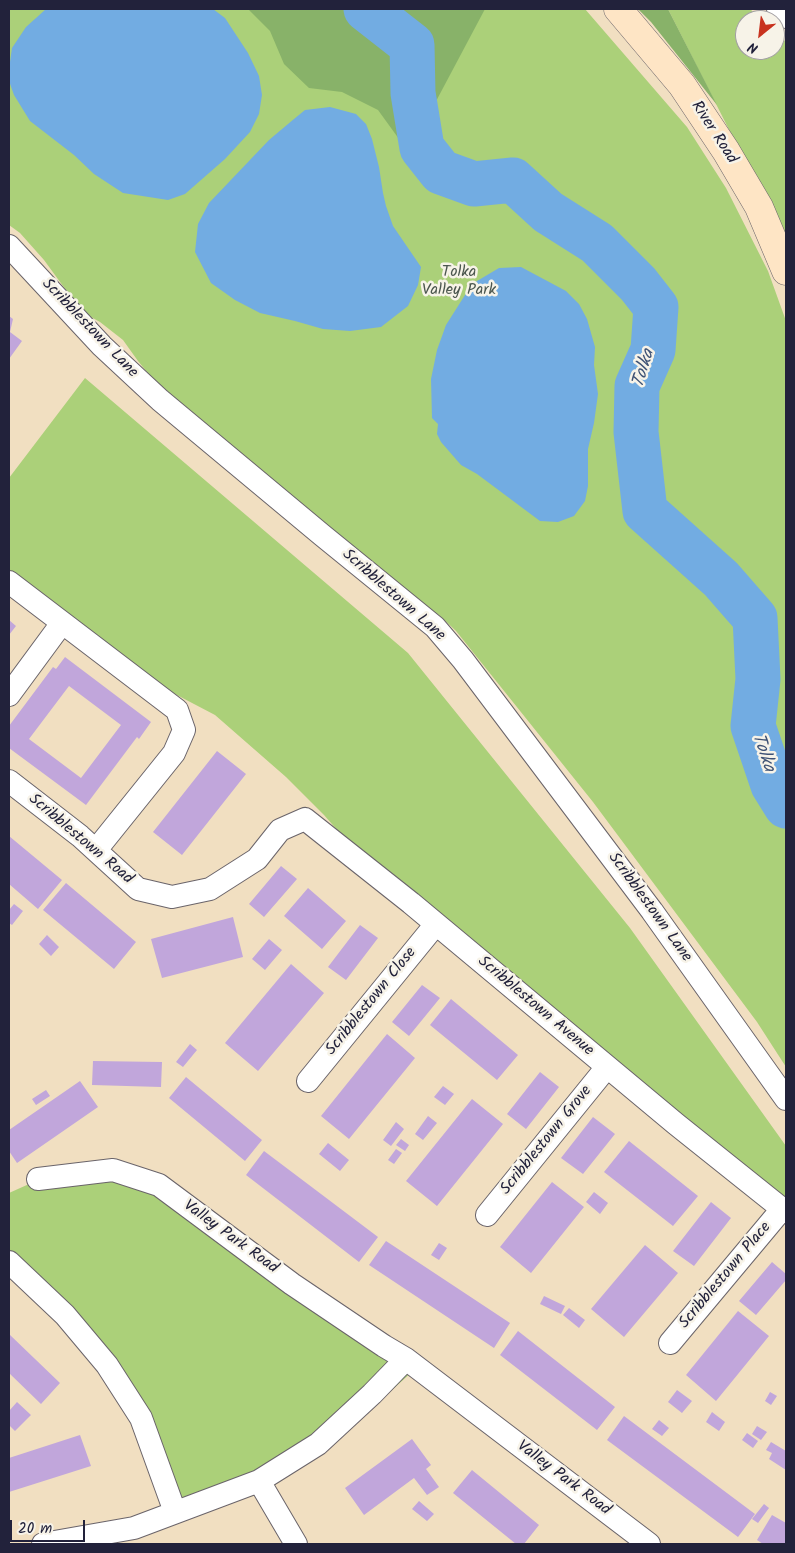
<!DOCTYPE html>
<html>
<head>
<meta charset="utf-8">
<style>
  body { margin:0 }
  #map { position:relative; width:795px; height:1553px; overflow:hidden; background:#f1dfc1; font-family:Kalam,sans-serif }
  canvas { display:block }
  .frame { position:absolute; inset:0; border:10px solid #22223b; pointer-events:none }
  .north { position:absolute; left:735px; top:10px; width:50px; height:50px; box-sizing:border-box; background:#f7f3e8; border:1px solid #a29fa3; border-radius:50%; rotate:209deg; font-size:14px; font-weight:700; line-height:20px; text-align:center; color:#22223b }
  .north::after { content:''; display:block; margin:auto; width:18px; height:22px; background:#c8321e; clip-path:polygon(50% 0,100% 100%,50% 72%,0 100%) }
  .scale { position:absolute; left:10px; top:1520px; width:75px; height:22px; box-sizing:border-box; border:2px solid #22223b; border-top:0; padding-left:6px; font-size:15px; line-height:18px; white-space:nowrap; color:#22223b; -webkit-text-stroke:4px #f7f3e8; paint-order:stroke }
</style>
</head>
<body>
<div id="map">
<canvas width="795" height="1553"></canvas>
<div class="frame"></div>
<div class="north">N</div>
<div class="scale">20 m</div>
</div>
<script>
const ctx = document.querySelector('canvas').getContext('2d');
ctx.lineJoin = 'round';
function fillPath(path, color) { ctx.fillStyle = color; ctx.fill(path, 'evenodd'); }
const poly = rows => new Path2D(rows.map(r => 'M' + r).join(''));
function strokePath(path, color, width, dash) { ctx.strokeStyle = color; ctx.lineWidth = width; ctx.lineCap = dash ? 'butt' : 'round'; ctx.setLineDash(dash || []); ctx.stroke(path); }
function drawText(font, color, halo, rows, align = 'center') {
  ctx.font = font + ' Kalam,sans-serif'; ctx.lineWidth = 5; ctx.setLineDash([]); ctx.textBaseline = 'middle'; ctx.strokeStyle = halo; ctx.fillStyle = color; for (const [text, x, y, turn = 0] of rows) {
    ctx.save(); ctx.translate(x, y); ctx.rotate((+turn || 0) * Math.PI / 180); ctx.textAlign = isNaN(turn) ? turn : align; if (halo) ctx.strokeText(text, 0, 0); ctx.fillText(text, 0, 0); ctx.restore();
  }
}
fillPath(poly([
  [9,9,585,9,687,127,726,188,768,271,786,321,786,1067,757,1022,593,802,456,631,439,615,418,603,168,398,138,361,123,340,100,322,82,312,44,260,20,233,9,225],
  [668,9,750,9,762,20,745,20,745,50,775,50,775,32,786,42,786,236,776,214,758,187],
  [85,378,408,653,630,928,786,1146,786,1211,354,849,324,815,286,777,215,715,173,693,9,578,9,478],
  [113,1170,158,1186,413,1371,349,1429,263,1494,175,1512,142,1417,9,1261,9,1193,38,1180]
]), '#abd079');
fillPath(poly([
  [248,9,485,9,434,105,399,139,378,110,342,92,309,88,284,64,270,31],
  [638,9,668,9,717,105,651,22]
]), '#88b269');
fillPath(poly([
  [46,9,213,9,225,18,248,53,259,76,262,95,259,114,250,132,225,159,185,194,168,200,123,193,94,174,74,155,30,121,14,95,9,81,9,69,12,48,26,27],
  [330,107,356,114,366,124,372,139,379,167,383,193,386,206,393,226,421,267,418,285,408,306,381,327,350,331,323,329,295,321,260,313,235,300,211,283,195,252,198,224,209,203,269,140,294,119,305,110],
  [521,267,566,291,579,304,587,319,595,347,594,365,598,394,594,423,588,449,588,486,585,501,574,516,558,522,540,521,477,474,461,465,441,442,437,434,438,424,432,418,431,379,437,350,446,325,472,284,499,268]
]), '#72ace2');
strokePath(poly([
  [366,9,412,45,413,93,422,148,441,172,474,184,513,180,548,212,597,243,638,284,656,307,653,350,637,386,636,432,645,511,721,579,755,618,758,679,753,726,773,785,786,806]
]), '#72ace2', 45);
fillPath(poly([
  [9,316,13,319,10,332,22,341,9,359],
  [9,620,16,626,9,635],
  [65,657,151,722,139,739,137,737,86,805,9,748,9,726,53,667,56,669],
  [69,686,121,725,81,778,29,739],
  [217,751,246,774,182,855,153,832],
  [9,836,62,880,38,909,9,884],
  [281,866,297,879,264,917,249,904],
  [66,883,136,942,114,969,43,910],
  [308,888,346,921,322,949,284,916],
  [14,904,23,911,12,925,9,923,9,910],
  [233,917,243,957,162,978,151,939],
  [360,925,378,938,346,980,328,967],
  [47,935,59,947,51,956,39,944],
  [269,939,282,950,265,970,252,959],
  [291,964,324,993,258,1071,225,1043],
  [422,985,440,998,409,1036,392,1022],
  [451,999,518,1055,497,1080,430,1025],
  [387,1034,415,1058,349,1139,321,1116],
  [190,1044,197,1050,183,1067,176,1062],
  [93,1061,162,1062,161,1087,92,1085],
  [540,1072,559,1087,526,1129,507,1114],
  [186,1077,262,1140,245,1161,169,1098],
  [80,1081,98,1107,17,1163,9,1151,9,1130],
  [443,1086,454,1094,445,1105,434,1097],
  [46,1090,50,1096,36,1105,32,1099],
  [472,1099,503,1124,437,1206,406,1181],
  [428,1116,437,1123,423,1140,415,1134],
  [593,1117,615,1134,583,1174,561,1158],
  [396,1122,404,1129,391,1146,383,1140],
  [401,1139,409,1145,405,1151,396,1145],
  [629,1141,698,1196,673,1226,604,1172],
  [328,1143,349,1160,340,1171,319,1154],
  [396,1149,402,1153,394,1164,388,1160],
  [264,1151,378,1237,359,1262,246,1175],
  [552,1182,584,1207,531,1273,500,1247],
  [594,1192,608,1203,600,1214,586,1202],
  [711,1202,731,1218,694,1266,673,1251],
  [386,1241,510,1323,494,1348,369,1265],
  [439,1243,447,1248,439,1260,431,1255],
  [645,1245,678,1273,624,1337,591,1309],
  [772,1262,786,1274,786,1280,756,1315,739,1301],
  [544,1296,565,1306,561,1314,540,1304],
  [569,1308,585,1320,579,1328,563,1315],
  [738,1311,769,1336,716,1401,686,1375],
  [518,1331,615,1407,597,1430,500,1355],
  [9,1334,60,1383,41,1404,9,1373],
  [677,1390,692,1401,682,1413,668,1402],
  [770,1392,777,1396,771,1405,765,1401],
  [17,1402,31,1415,15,1431,9,1425,9,1411],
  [712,1412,725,1422,719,1431,706,1422],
  [624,1416,755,1514,738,1537,607,1440],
  [659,1420,669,1428,662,1436,652,1429],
  [757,1426,767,1432,761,1440,752,1434],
  [747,1433,758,1441,753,1448,742,1440],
  [80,1435,91,1466,9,1492,9,1458],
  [412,1439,431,1465,426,1469,439,1487,427,1495,414,1478,364,1515,345,1488],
  [771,1442,786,1451,786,1470,769,1459,772,1453,766,1450],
  [472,1470,539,1525,524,1544,516,1544,453,1493],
  [419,1501,434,1514,427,1521,412,1509],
  [764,1504,769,1508,758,1523,752,1519],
  [772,1515,786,1523,786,1544,763,1544,757,1540]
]), '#c1a6db');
const street = poly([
  [778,9,786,17],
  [9,246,102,346,160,400,322,535,435,627,463,660,652,911,786,1099],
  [9,582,177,710,184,730,174,753,96,850],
  [9,695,62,623],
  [9,781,80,836,138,889,172,897,210,889,257,859,280,830,305,819,411,903,676,1124,786,1212],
  [308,1081,436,924],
  [38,1179,113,1170,159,1185,292,1284,384,1346,406,1359,649,1544],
  [487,1215,607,1067],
  [9,1262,65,1315,107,1365,141,1418,175,1512],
  [670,1343,782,1209],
  [259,1481,296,1544],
  [43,1544,134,1528,259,1481,318,1444,372,1394,406,1359]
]);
const secondary = poly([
  [618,9,682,85,726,151,759,207,786,271]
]);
strokePath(street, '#6a646a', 24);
strokePath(secondary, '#6a646a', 29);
strokePath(street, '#fff', 22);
strokePath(secondary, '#fee5c5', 28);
drawText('16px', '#22223b', '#f7f3e8', [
  ["River Road",713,133,57],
  ["Scribblestown Lane",89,329,46],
  ["Scribblestown Lane",393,596,41],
  ["Scribblestown Road",80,840,40],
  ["Scribblestown Lane",649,908,54],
  ["Scribblestown Close",372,1002,-51],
  ["Scribblestown Avenue",535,1007,40],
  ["Scribblestown Grove",547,1141,-51],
  ["Valley Park Road",230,1238,36],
  ["Scribblestown Place",726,1276,-50],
  ["Valley Park Road",563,1479,37]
]);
drawText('16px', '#4b564e', '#f7f3e8', [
  ["Tolka",459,273],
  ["Valley Park",459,291]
]);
drawText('italic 18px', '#3e5275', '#f7f3e8', [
  ["Tolka",645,369,-73],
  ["Tolka",762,753,71]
]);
</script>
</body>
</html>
